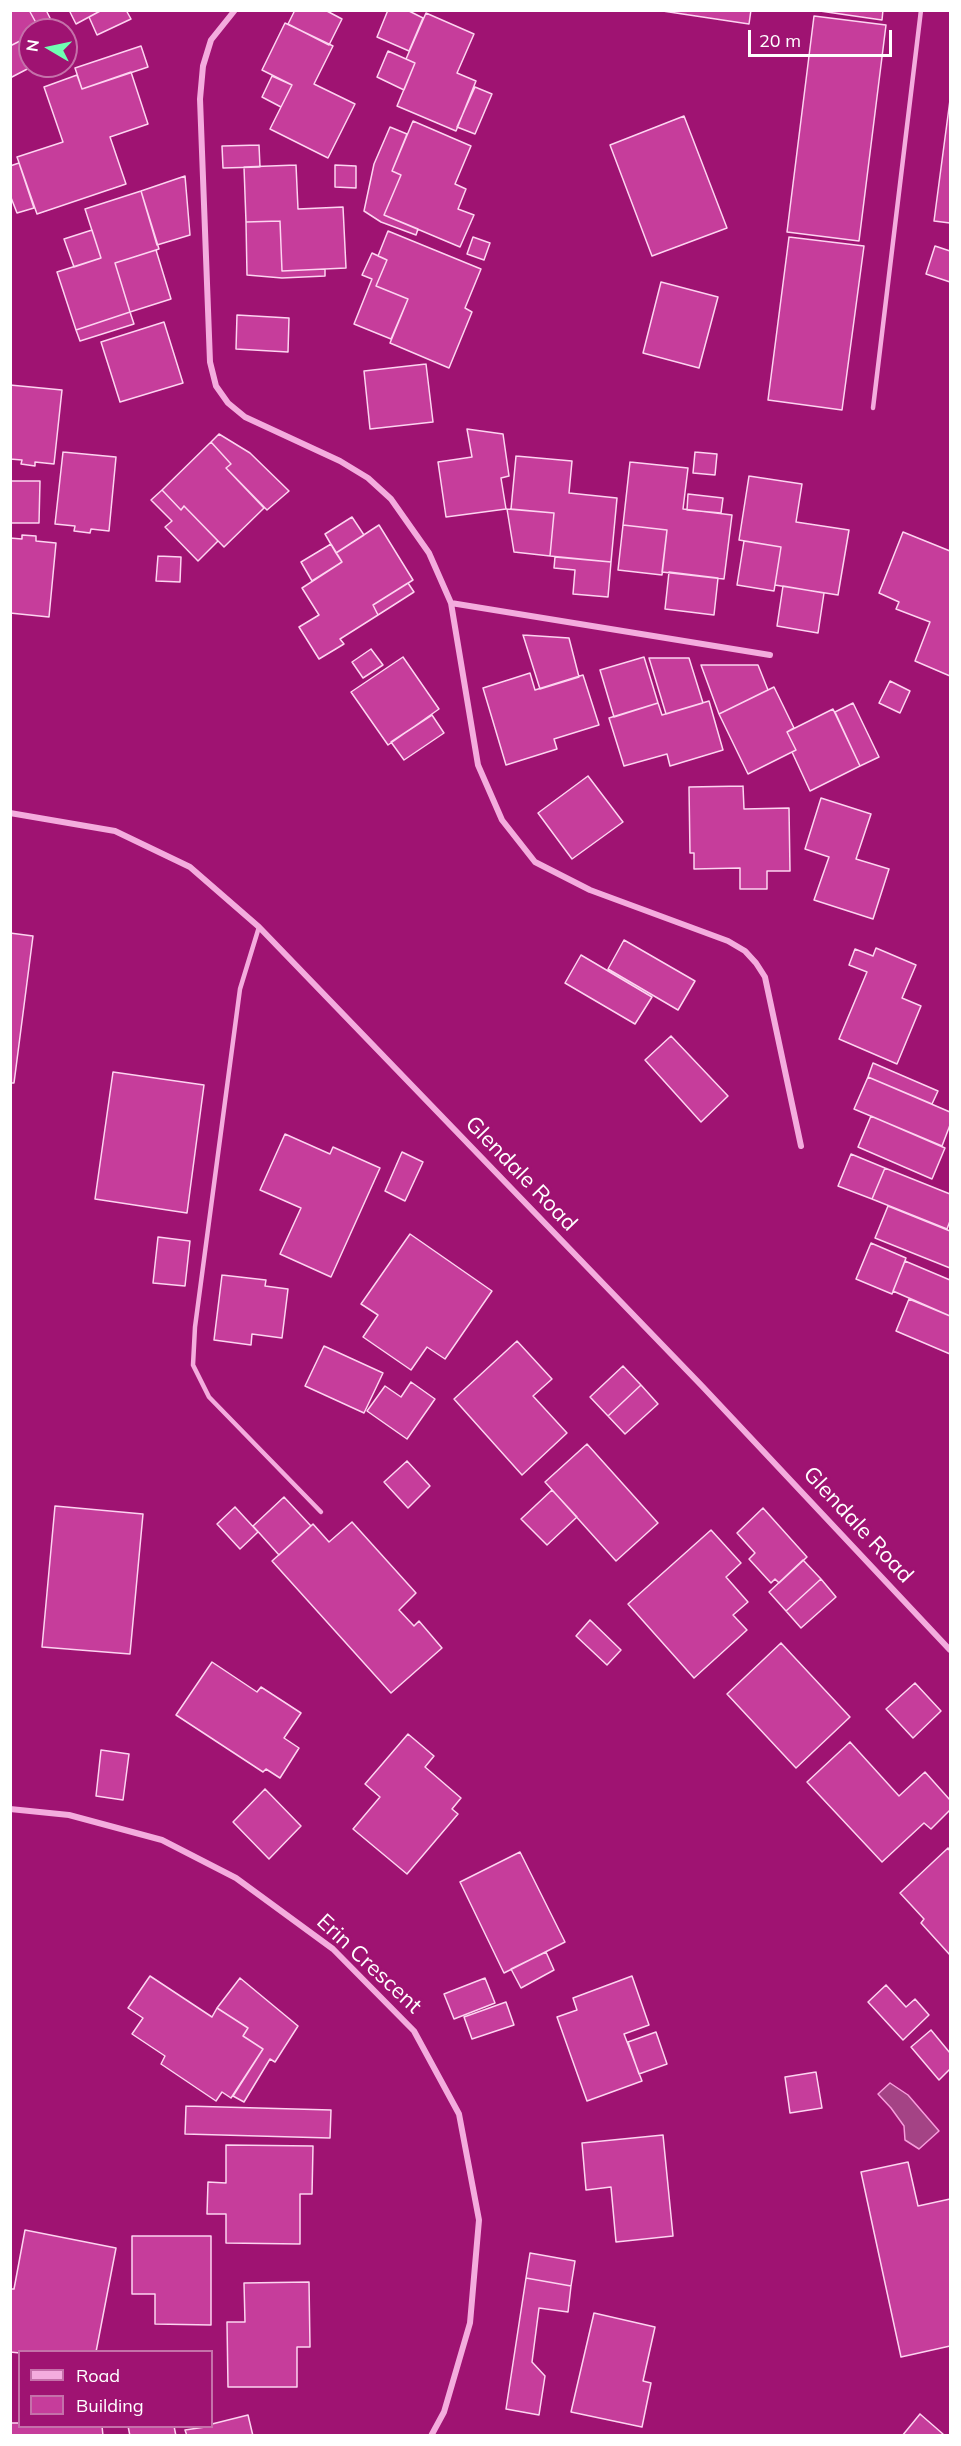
<!DOCTYPE html>
<html>
<head>
<meta charset="utf-8">
<style>
  body { margin:0 }
  #map { position:relative; width:961px; height:2446px; overflow:hidden; background:#9f1372; font-family:Mulish,sans-serif }
  canvas { display:block }
  .frame { position:absolute; inset:0; border:12px solid #fff; pointer-events:none }
  .legend { position:absolute; left:18px; top:2350px; width:195px; height:78px; box-sizing:border-box; background:#9f1372; border:2px solid #c571aa; margin:0; padding:8px 10px; list-style:none; font-size:18px; color:#fff }
  .legend li { display:flex; align-items:center; gap:12px; height:30px }
  .legend b { width:30px; border:2px solid #c571aa }
  .north { position:absolute; left:18px; top:18px; width:60px; height:60px; box-sizing:border-box; background:#9f1372; border:2px solid #c571aa; border-radius:50%; rotate:279deg; font-size:16px; font-weight:700; line-height:24px; text-align:center; color:#fff }
  .north::after { content:''; display:block; margin:auto; width:21px; height:27px; background:#6fffb2; clip-path:polygon(50% 0,100% 100%,50% 72%,0 100%) }
  .scale { position:absolute; left:748px; top:30px; width:144px; height:27px; box-sizing:border-box; border:3px solid #fff; border-top:0; padding-left:8px; font-size:18px; line-height:21px; white-space:nowrap; color:#fff; -webkit-text-stroke:4px #9f1372; paint-order:stroke }
</style>
</head>
<body>
<div id="map">
<canvas width="961" height="2446"></canvas>
<div class="frame"></div>
<ul class="legend">
<li><b style="height:8px;background:#f4acde"></b>Road</li>
<li><b style="height:16px;background:#c63d9b"></b>Building</li>
</ul>
<div class="north">N</div>
<div class="scale">20 m</div>
</div>
<script>
const ctx = document.querySelector('canvas').getContext('2d');
ctx.lineJoin = 'round';
function fillPath(path, color) { ctx.fillStyle = color; ctx.fill(path, 'evenodd'); }
const poly = rows => new Path2D(rows.map(r => 'M' + r).join(''));
function strokePath(path, color, width, dash) { ctx.strokeStyle = color; ctx.lineWidth = width; ctx.lineCap = dash ? 'butt' : 'round'; ctx.setLineDash(dash || []); ctx.stroke(path); }
function drawText(font, color, halo, rows, align = 'center') {
  ctx.font = font + ' Mulish,sans-serif'; ctx.lineWidth = 6; ctx.setLineDash([]); ctx.textBaseline = 'middle'; ctx.strokeStyle = halo; ctx.fillStyle = color; for (const [text, x, y, turn = 0] of rows) {
    ctx.save(); ctx.translate(x, y); ctx.rotate((+turn || 0) * Math.PI / 180); ctx.textAlign = isNaN(turn) ? turn : align; if (halo) ctx.strokeText(text, 0, 0); ctx.fillText(text, 0, 0); ctx.restore();
  }
}
const water = poly([
  [890,2083,908,2095,939,2131,919,2149,905,2140,904,2126,891,2108,878,2094,890,2083]
]);
fillPath(water, '#a44385');
strokePath(water, '#f79edd', 1.5);
const building = poly([
  [10,10,29,10,40,30,30,30,30,36,10,46,10,10],
  [29,10,46,10,53,24,40,30,29,10],
  [69,10,102,10,76,24,69,10],
  [102,10,126,10,131,19,97,35,89,17,102,10],
  [295,10,325,10,342,19,329,45,288,24,295,10],
  [388,10,407,10,423,18,409,51,377,37,388,10],
  [656,10,751,10,749,24,656,10],
  [813,10,883,10,882,20,813,10],
  [426,13,474,34,457,73,476,81,456,131,397,106,415,63,406,59,426,13],
  [814,16,886,25,859,241,787,232,814,16],
  [285,23,333,46,314,84,355,104,328,158,270,129,292,85,262,70,285,23],
  [30,36,30,66,33,66,10,78,10,46,30,36],
  [141,46,148,67,82,89,75,68,141,46],
  [388,51,415,63,404,90,377,77,388,51],
  [131,72,148,124,110,137,126,184,37,214,17,157,63,142,44,87,77,75,82,89,131,72],
  [272,76,292,85,281,107,262,97,272,76],
  [475,87,492,94,475,134,457,127,475,87],
  [950,100,950,223,934,221,950,100],
  [684,116,727,228,652,256,610,145,684,116],
  [413,121,471,146,455,184,466,189,458,209,474,215,460,247,384,215,401,175,392,171,413,121],
  [390,127,407,134,392,171,401,175,384,215,418,229,416,235,381,222,364,211,374,164,390,127],
  [259,145,260,167,223,168,222,146,259,145],
  [19,163,34,208,17,213,10,195,10,166,19,163],
  [296,165,298,209,343,207,346,268,282,271,280,221,246,222,244,167,296,165],
  [335,165,356,166,356,188,335,187,335,165],
  [185,176,190,235,157,245,141,191,185,176],
  [141,191,159,249,115,263,130,312,76,330,57,272,101,258,85,209,141,191],
  [280,221,282,271,325,269,325,276,282,278,247,275,246,222,280,221],
  [92,230,101,258,74,267,64,239,92,230],
  [388,231,481,269,465,308,472,312,449,368,390,343,408,299,376,286,387,260,378,256,388,231],
  [473,237,490,243,484,260,467,254,473,237],
  [789,237,864,246,842,410,768,400,789,237],
  [935,246,950,251,950,282,926,274,935,246],
  [156,250,171,299,130,312,115,263,156,250],
  [372,253,387,260,376,286,408,299,391,339,354,324,372,279,362,275,372,253],
  [661,282,718,297,699,368,643,353,661,282],
  [130,312,134,324,80,341,76,330,130,312],
  [237,315,289,318,288,352,236,349,237,315],
  [164,322,183,383,120,402,101,342,164,322],
  [426,364,433,422,370,429,364,371,426,364],
  [10,385,62,390,54,464,35,462,35,466,21,464,22,460,10,459,10,385],
  [467,429,503,434,509,476,501,478,506,509,446,517,438,462,472,457,467,429],
  [219,434,250,453,289,491,267,510,226,468,231,464,211,442,219,434],
  [211,442,231,464,226,468,264,508,224,547,184,506,181,510,162,490,211,442],
  [63,452,116,457,109,531,91,529,90,533,74,531,75,526,55,524,63,452],
  [695,452,717,454,715,475,693,473,695,452],
  [516,456,572,461,569,493,617,498,611,562,550,556,554,513,511,509,516,456],
  [630,462,688,468,683,509,732,515,724,579,662,572,667,530,623,525,630,462],
  [749,476,802,484,796,522,849,530,838,595,775,585,781,547,739,540,749,476],
  [10,481,40,481,39,523,10,523,10,481],
  [162,490,181,510,184,506,218,541,198,561,165,527,172,521,151,500,162,490],
  [688,494,723,498,721,513,687,510,688,494],
  [507,509,554,513,550,556,514,552,507,509],
  [352,517,364,535,336,553,325,534,352,517],
  [379,525,413,580,373,605,378,615,340,639,344,644,319,659,299,627,319,615,302,588,342,562,336,553,379,525],
  [623,525,667,530,662,575,618,570,623,525],
  [903,532,950,551,950,676,915,661,930,622,896,609,899,602,879,593,903,532],
  [22,535,36,536,36,541,56,543,49,617,10,613,10,538,22,539,22,535],
  [744,541,781,547,774,591,737,585,744,541],
  [331,544,342,562,312,581,301,562,331,544],
  [158,556,181,557,180,582,156,581,158,556],
  [555,557,611,562,608,597,573,594,575,570,554,568,555,557],
  [669,572,718,578,714,615,665,609,669,572],
  [408,583,414,592,378,615,373,605,408,583],
  [783,586,824,593,818,633,777,626,783,586],
  [523,635,569,638,579,677,540,689,523,635],
  [371,649,383,665,363,678,352,662,371,649],
  [403,657,439,709,388,745,351,692,403,657],
  [644,657,658,703,614,717,600,670,644,657],
  [649,658,689,658,703,703,666,714,649,658],
  [701,665,758,665,768,690,719,714,701,665],
  [530,673,535,690,583,675,599,725,554,739,557,749,506,765,483,688,530,673],
  [890,681,910,691,900,713,879,703,890,681],
  [774,687,794,728,787,732,796,750,748,774,719,714,774,687],
  [709,701,723,750,670,766,667,754,624,766,609,718,658,703,662,715,709,701],
  [853,703,879,757,860,766,835,712,853,703],
  [833,709,860,766,810,791,792,752,796,750,787,732,833,709],
  [432,715,444,733,404,760,391,742,432,715],
  [588,776,623,822,572,859,538,813,588,776],
  [743,786,744,809,789,808,790,871,767,871,767,889,740,889,740,868,694,869,694,853,690,853,689,787,743,786],
  [821,798,871,814,856,859,889,869,873,919,814,900,829,857,805,849,821,798],
  [10,933,33,936,14,1083,10,1083,10,933],
  [624,940,695,981,678,1010,608,969,624,940],
  [876,948,916,965,902,998,921,1006,897,1064,839,1039,867,972,849,965,855,949,873,956,876,948],
  [581,955,652,997,635,1024,565,983,581,955],
  [671,1036,728,1096,701,1122,645,1060,671,1036],
  [873,1063,938,1091,932,1104,868,1077,873,1063],
  [113,1072,204,1085,187,1213,95,1199,113,1072],
  [868,1077,950,1112,950,1125,942,1146,854,1109,868,1077],
  [871,1116,945,1148,932,1179,858,1147,871,1116],
  [285,1134,330,1154,333,1147,380,1168,331,1277,280,1254,301,1208,260,1190,285,1134],
  [402,1152,423,1162,405,1201,385,1191,402,1152],
  [851,1154,885,1168,872,1199,838,1186,851,1154],
  [885,1168,950,1194,950,1221,947,1229,872,1199,885,1168],
  [888,1206,950,1231,950,1268,875,1238,888,1206],
  [410,1234,492,1291,445,1359,427,1347,411,1370,363,1337,378,1315,361,1304,410,1234],
  [158,1237,190,1241,185,1286,153,1283,158,1237],
  [871,1243,906,1258,892,1294,856,1279,871,1243],
  [905,1261,950,1280,950,1316,893,1291,905,1261],
  [222,1275,266,1280,265,1286,288,1289,282,1338,252,1334,251,1345,214,1340,222,1275],
  [909,1299,950,1316,950,1354,896,1331,909,1299],
  [517,1341,552,1379,533,1396,567,1433,522,1475,454,1399,517,1341],
  [324,1346,383,1373,364,1413,305,1386,324,1346],
  [623,1366,641,1385,608,1416,590,1397,623,1366],
  [411,1382,435,1399,407,1439,367,1411,385,1386,401,1397,411,1382],
  [641,1385,658,1404,625,1434,608,1416,641,1385],
  [587,1444,658,1523,616,1561,545,1482,587,1444],
  [407,1461,430,1486,408,1508,384,1482,407,1461],
  [552,1490,577,1517,547,1545,521,1519,552,1490],
  [284,1497,311,1526,279,1555,253,1526,284,1497],
  [55,1506,143,1514,130,1654,42,1647,55,1506],
  [235,1507,258,1532,240,1549,217,1524,235,1507],
  [763,1508,807,1557,779,1583,775,1579,771,1583,749,1559,755,1553,737,1533,763,1508],
  [352,1522,416,1593,399,1610,414,1626,419,1621,442,1648,391,1693,272,1561,313,1524,329,1542,352,1522],
  [711,1530,741,1563,726,1577,748,1602,733,1615,747,1630,694,1678,628,1604,711,1530],
  [803,1560,821,1579,786,1611,769,1592,803,1560],
  [821,1579,836,1597,801,1628,786,1611,821,1579],
  [590,1620,621,1650,607,1665,576,1636,590,1620],
  [781,1643,850,1717,796,1768,727,1694,781,1643],
  [212,1662,257,1692,261,1687,301,1713,284,1738,299,1748,280,1778,266,1769,263,1772,176,1715,212,1662],
  [915,1683,941,1711,913,1738,886,1709,915,1683],
  [408,1734,434,1756,425,1767,461,1798,452,1809,458,1814,407,1874,353,1829,380,1797,365,1784,408,1734],
  [850,1742,899,1796,925,1772,950,1800,950,1810,931,1829,924,1823,882,1862,807,1782,850,1742],
  [101,1750,129,1754,123,1800,96,1796,101,1750],
  [265,1789,301,1826,269,1859,233,1822,265,1789],
  [948,1848,950,1851,950,1955,921,1923,924,1919,900,1893,948,1848],
  [520,1852,565,1942,504,1973,460,1882,520,1852],
  [546,1952,554,1970,521,1988,511,1969,546,1952],
  [150,1976,212,2017,217,2008,248,2028,243,2036,263,2049,231,2098,222,2092,216,2101,161,2064,165,2056,132,2034,143,2018,128,2008,150,1976],
  [632,1976,649,2025,624,2034,642,2081,587,2101,557,2017,577,2010,573,1998,632,1976],
  [240,1978,298,2026,275,2062,270,2059,244,2102,233,2096,263,2049,243,2036,248,2028,217,2008,240,1978],
  [485,1978,495,2003,454,2019,444,1994,485,1978],
  [886,1985,906,2007,915,1999,929,2015,903,2040,868,2002,886,1985],
  [506,2002,514,2025,472,2039,464,2017,506,2002],
  [931,2030,950,2053,950,2069,939,2080,911,2047,931,2030],
  [656,2032,667,2064,639,2074,628,2042,656,2032],
  [816,2072,822,2108,790,2113,785,2077,816,2072],
  [186,2106,331,2110,330,2138,185,2134,186,2106],
  [663,2135,673,2236,616,2242,611,2187,586,2190,582,2143,663,2135],
  [226,2145,313,2146,312,2194,300,2194,300,2244,226,2243,226,2214,207,2214,208,2182,226,2183,226,2145],
  [908,2162,918,2206,950,2199,950,2346,901,2357,861,2172,908,2162],
  [25,2230,116,2248,96,2352,20,2352,20,2353,10,2352,10,2289,14,2289,25,2230],
  [132,2236,211,2236,211,2325,155,2324,155,2294,132,2294,132,2236],
  [530,2253,575,2261,571,2286,526,2278,530,2253],
  [526,2278,571,2286,568,2312,539,2308,532,2362,545,2376,539,2415,506,2409,526,2278],
  [309,2282,310,2347,297,2347,297,2387,228,2387,227,2322,245,2322,244,2283,309,2282],
  [594,2313,655,2327,643,2381,651,2383,642,2427,571,2412,594,2313],
  [920,2414,943,2434,942,2436,902,2436,920,2414],
  [248,2415,253,2436,187,2436,185,2430,212,2426,212,2424,248,2415],
  [10,2423,20,2423,20,2426,102,2426,103,2436,10,2436,10,2423],
  [128,2426,174,2426,176,2436,130,2436,128,2426]
]);
fillPath(building, '#c63d9b');
strokePath(building, '#fdd4f1', 1.5);
strokePath(poly([
  [873,408,921,10],
  [259,927,240,989,195,1327,193,1365,209,1397,321,1512]
]), '#f4acde', 4.5);
strokePath(poly([
  [235,10,211,40,203,66,200,99,210,362,216,386,228,403,245,417,340,461,368,478,391,499,429,553,451,603,478,765,502,820,535,862,590,890,728,941,745,951,756,963,765,977,801,1146],
  [451,603,770,655],
  [10,813,115,831,190,867,259,927,702,1386,950,1650],
  [10,1809,69,1815,162,1840,236,1878,333,1949,414,2031,459,2114,479,2220,470,2323,444,2412,431,2436]
]), '#f4acde', 6);
drawText('22px', '#fff', '#9f1372', [
  ["Glendale Road",521,1174,46],
  ["Glendale Road",858,1525,47],
  ["Erin Crescent",369,1964,43]
]);
</script>
</body>
</html>
